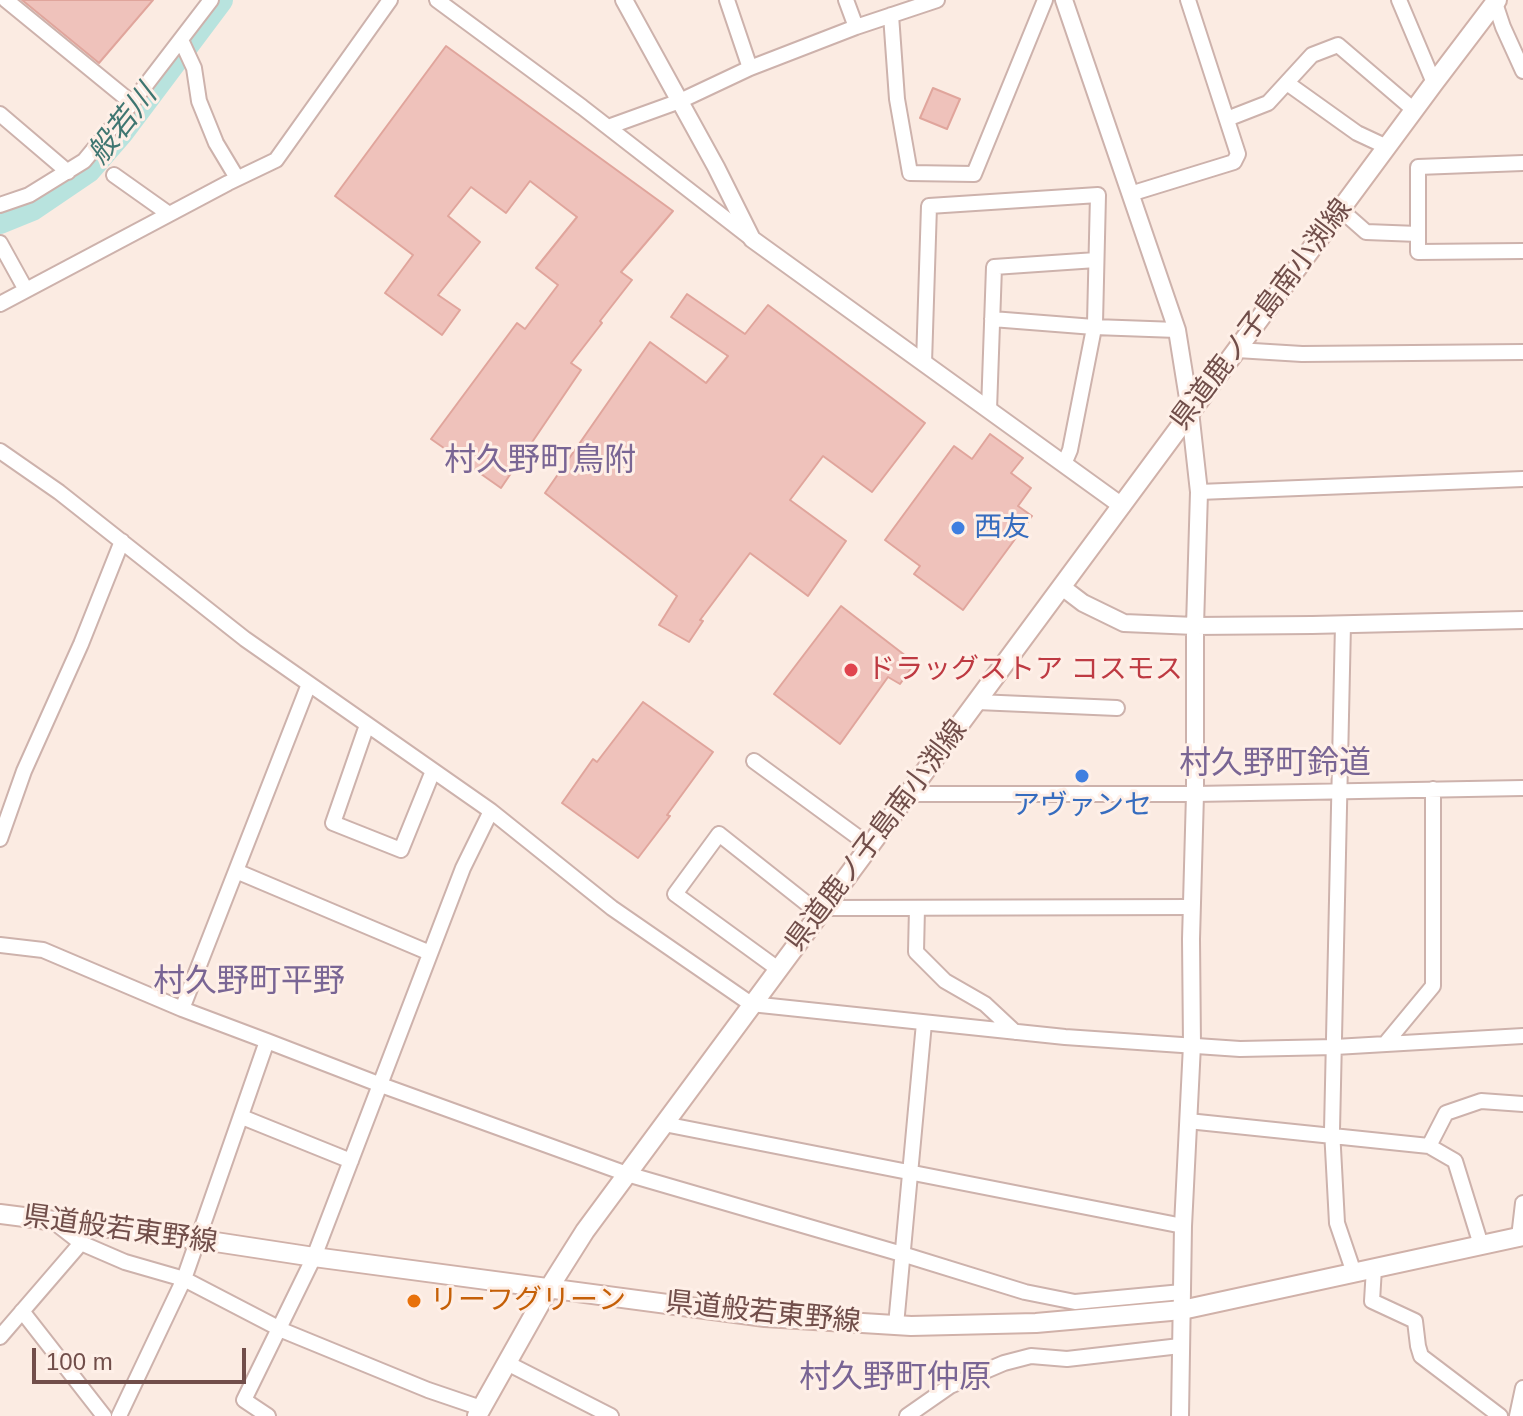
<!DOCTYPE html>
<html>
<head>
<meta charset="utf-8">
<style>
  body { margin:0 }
  #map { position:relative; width:1523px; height:1416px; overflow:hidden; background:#fbebe2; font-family:Arial,sans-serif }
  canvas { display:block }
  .scale { position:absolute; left:32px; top:1348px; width:214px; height:36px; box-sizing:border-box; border:4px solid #714e4a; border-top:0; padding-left:10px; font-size:24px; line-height:28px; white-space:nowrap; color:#714e4a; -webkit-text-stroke:6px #feefe7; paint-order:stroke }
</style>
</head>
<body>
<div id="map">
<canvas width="1523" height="1416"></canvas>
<div class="scale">100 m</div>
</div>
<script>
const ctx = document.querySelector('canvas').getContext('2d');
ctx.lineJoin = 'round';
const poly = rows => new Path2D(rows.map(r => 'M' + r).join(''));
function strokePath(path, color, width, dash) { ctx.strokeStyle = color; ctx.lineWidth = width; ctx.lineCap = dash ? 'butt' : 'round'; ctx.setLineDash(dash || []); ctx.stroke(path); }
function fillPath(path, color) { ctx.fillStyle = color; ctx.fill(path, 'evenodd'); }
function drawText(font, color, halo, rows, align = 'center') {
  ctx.font = font + ' Arial,"Noto Sans JP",sans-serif'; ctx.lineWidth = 6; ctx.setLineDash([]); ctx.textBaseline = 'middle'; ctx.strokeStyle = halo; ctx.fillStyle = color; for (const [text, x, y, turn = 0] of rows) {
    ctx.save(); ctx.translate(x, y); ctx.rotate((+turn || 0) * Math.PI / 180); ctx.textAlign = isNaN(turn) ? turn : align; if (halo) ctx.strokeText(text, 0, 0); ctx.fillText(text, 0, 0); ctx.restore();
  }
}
strokePath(poly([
  [0,221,32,208,88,170,121,132,220,0]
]), '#b8e3de', 26);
const building = poly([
  [22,0,153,0,99,63,22,0],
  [446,46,673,211,621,272,632,280,600,321,602,323,571,363,581,370,501,488,431,439,517,323,525,329,558,285,536,268,577,217,530,181,506,213,471,187,448,216,480,242,438,295,460,310,442,335,385,293,413,255,335,196,446,46],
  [933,88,960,99,947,129,920,118,933,88],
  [687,294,745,334,768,305,925,423,872,492,823,456,790,500,846,541,808,596,750,553,700,620,703,621,689,642,659,625,677,596,545,493,650,342,706,383,728,356,671,317,687,294],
  [990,434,1023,458,1011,473,1031,488,1018,506,1032,516,963,610,914,574,920,566,885,540,954,446,972,459,990,434],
  [841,606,915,663,900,684,888,677,840,744,774,694,841,606],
  [643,702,713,752,667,815,670,816,638,858,562,803,593,759,597,762,643,702]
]);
fillPath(building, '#efc2bb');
strokePath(building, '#e0a59c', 2);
const minor = poly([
  [6,0,132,103],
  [437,0,582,107,752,239],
  [727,0,750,68],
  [846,0,856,27],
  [1399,0,1434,83],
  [1495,3,1503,27,1523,71],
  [891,15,897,99,910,173,974,174,1045,0],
  [181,40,194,68,199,101,216,143,237,178],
  [1287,83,1357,133,1387,147],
  [0,114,68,172],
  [1227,119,1268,103,1312,55,1338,45,1414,110],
  [608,127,680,101,750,68,856,27,937,0],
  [1523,163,1418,167,1418,252,1523,251],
  [114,175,169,214],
  [1130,194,1234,162,1238,154,1188,0],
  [0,205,29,195,84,161,132,103,211,0],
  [1341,210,1366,232,1418,234],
  [0,243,26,290],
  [0,304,228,183,276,160,390,0],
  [992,319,1094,327,1177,330],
  [1237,350,1302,354,1523,352],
  [924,363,929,206,1098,195,1095,323,1070,450,1064,464],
  [989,410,994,267,1096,260],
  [0,451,59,492,245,639,491,811,612,908,751,1004,1065,1037,1240,1049,1335,1047,1523,1036],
  [1199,492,1523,479],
  [1343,624,1332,1130,1337,1223,1354,1273],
  [977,702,1117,708],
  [367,725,333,823,401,850,433,771],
  [754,761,870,846],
  [908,794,1195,794,1523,788],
  [0,839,24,771,81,644,122,541],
  [236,871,430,953],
  [824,908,1192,907],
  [917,908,916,952,945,981,985,1004,1015,1032],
  [0,945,43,950,182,1009,267,1041,381,1085,627,1174,902,1254,1025,1292,1075,1302,1182,1292],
  [778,969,675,894,719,834,820,914],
  [182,1009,309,684],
  [1385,1044,1433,986,1433,789],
  [242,1117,351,1161],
  [1188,1121,1429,1146,1446,1113,1481,1101,1523,1104],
  [664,1124,1183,1226],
  [1429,1146,1455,1161,1481,1245],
  [54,1222,81,1243,125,1262,184,1279,284,1331,428,1390,481,1408],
  [1519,1237,1523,1203],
  [1374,1268,1372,1301,1415,1321,1418,1346,1421,1356,1500,1416],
  [22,1311,104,1416],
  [896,1325,924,1023],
  [0,1337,81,1243],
  [507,1363,611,1416],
  [119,1416,184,1279,267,1041],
  [268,1416,244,1400,314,1257,448,907,463,868,491,811],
  [907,1416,950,1386,1004,1363,1031,1356,1067,1359,1180,1346],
  [1517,1416,1523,1388]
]);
const tertiary = poly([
  [624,0,716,167,752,239,1122,506],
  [1064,0,1177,330,1190,411,1199,492,1195,626,1195,794,1191,939,1192,1045,1183,1226,1180,1416],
  [1062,587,1083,603,1124,623,1195,626,1312,625,1523,620]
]);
const secondary = poly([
  [0,1214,196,1239,314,1257,765,1317,911,1326,1036,1323,1182,1310,1523,1236],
  [477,1416,549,1288,585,1231,1434,83,1497,0]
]);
strokePath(minor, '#cdb2ac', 18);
strokePath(tertiary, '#cdb2ac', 20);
strokePath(secondary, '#d0b1a9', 22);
strokePath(minor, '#fff', 14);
strokePath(tertiary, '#fff', 16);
strokePath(secondary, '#fff', 18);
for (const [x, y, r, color] of [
  [958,528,8,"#3f7fe0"],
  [851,670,8,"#e0444e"],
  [1082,776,8,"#3f7fe0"],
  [414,1301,8,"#e8710a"]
]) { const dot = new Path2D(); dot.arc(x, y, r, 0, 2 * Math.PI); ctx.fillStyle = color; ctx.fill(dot); strokePath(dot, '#feefe7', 3); }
drawText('28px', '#714e4a', '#feefe7', [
  ["県道鹿ノ子島南小渕線",1262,315,-53],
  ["県道鹿ノ子島南小渕線",877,836,-53],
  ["県道般若東野線",120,1230,8],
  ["県道般若東野線",763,1313,6]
]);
drawText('28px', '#366cbe', '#feefe7', [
  ["西友",974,528],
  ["アヴァンセ",1082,806,"center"]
], 'left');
drawText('28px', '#be3a42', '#feefe7', [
  ["ドラッグストア コスモス",867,670]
], 'left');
drawText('28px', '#c56008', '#feefe7', [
  ["リーフグリーン",430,1301]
], 'left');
drawText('italic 30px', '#3f7671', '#feefe7', [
  ["般若川",123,125,-52]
]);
drawText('32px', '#796594', '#feefe7', [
  ["村久野町鳥附",540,461],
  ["村久野町鈴道",1275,764],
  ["村久野町平野",249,982],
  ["村久野町仲原",895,1378]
]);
</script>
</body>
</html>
